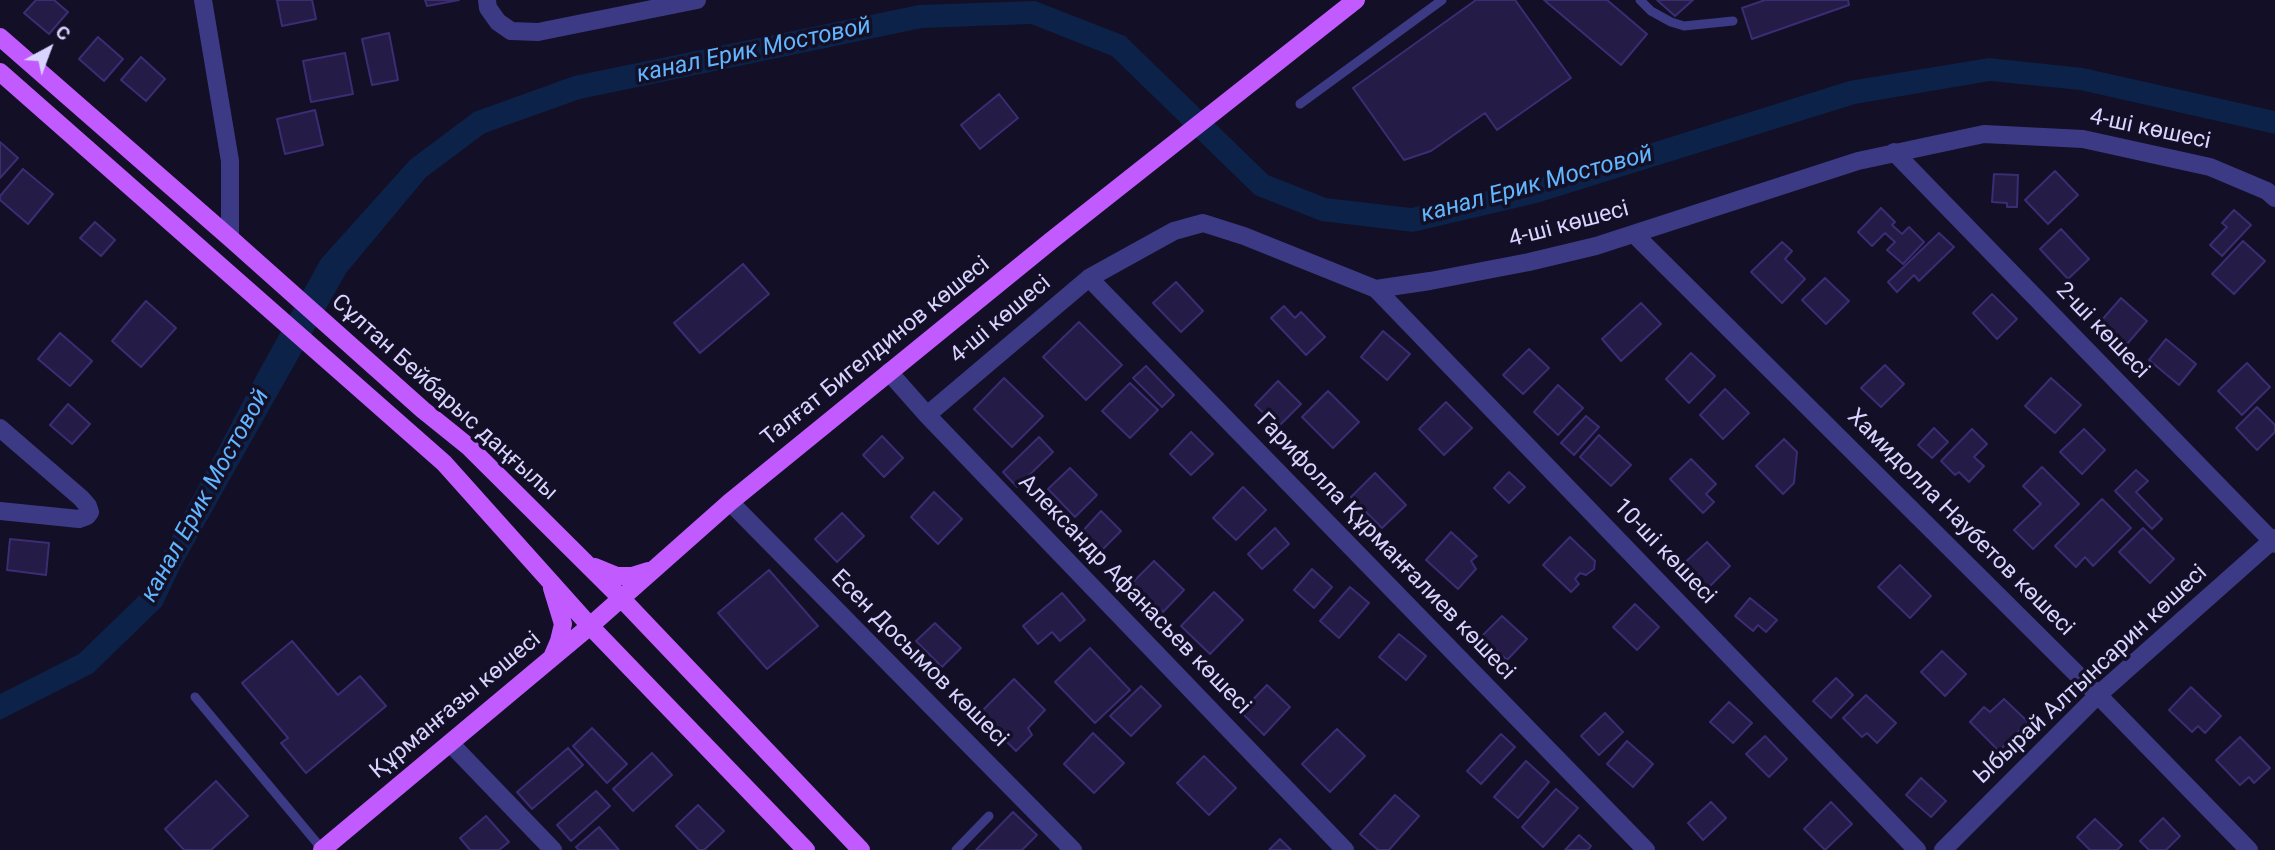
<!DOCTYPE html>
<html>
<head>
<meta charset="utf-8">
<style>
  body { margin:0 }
  #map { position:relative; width:2275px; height:850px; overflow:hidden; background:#130f26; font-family:Roboto,sans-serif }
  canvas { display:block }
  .north { position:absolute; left:14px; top:14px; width:70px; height:70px; -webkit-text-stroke:5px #130f26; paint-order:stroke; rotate:41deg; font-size:19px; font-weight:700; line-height:28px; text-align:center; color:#d9d4ff }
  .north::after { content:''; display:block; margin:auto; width:24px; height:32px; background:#d9d4ff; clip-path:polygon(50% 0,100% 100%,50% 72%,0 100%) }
</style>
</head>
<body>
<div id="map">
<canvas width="2275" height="850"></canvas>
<div class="north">С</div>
</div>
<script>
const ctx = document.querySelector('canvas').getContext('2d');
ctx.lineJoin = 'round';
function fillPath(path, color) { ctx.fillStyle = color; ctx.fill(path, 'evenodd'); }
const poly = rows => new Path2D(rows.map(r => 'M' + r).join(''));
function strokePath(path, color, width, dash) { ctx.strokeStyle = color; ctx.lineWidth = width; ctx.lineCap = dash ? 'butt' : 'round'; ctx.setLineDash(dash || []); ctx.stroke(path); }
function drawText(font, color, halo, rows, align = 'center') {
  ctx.font = font + ' Roboto,sans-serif'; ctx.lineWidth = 7; ctx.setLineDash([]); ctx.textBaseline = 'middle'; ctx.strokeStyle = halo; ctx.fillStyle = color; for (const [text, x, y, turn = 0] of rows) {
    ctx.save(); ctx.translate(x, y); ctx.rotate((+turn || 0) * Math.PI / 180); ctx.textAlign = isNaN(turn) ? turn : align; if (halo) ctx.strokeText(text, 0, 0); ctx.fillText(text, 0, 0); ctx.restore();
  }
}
fillPath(poly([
  [1035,1,1125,36,1268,175,1326,198,1411,208,1531,181,1849,81,1989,58,2083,68,2275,111,2275,134,2080,90,1990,81,1855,104,1537,203,1413,232,1321,221,1255,195,1112,56,1031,24,922,28,580,99,485,133,426,177,346,273,180,568,162,606,93,673,0,720,0,694,79,654,143,592,259,371,321,259,410,160,474,112,574,76,919,5]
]), '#0c2248');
const building = poly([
  [36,0,54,0,68,12,49,34,24,13,36,0],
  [277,0,312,0,316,19,282,26,277,0],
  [425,0,459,0,427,6,425,0],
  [1476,0,1515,0,1571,78,1497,130,1485,113,1431,151,1404,160,1353,88,1476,0],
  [1544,0,1607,0,1647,34,1621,65,1544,0],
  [1657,0,1693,0,1675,16,1657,0],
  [1765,0,1848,0,1849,5,1752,39,1742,8,1765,0],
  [389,33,398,80,372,85,362,39,389,33],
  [98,37,123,59,104,81,79,59,98,37],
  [345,53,353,94,311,102,303,61,345,53],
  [141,57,165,79,146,101,121,80,141,57],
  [999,94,1018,118,980,149,961,125,999,94],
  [315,110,323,145,285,154,277,119,315,110],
  [0,142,18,158,0,178,0,142],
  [23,169,53,194,28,224,0,200,0,196,23,169],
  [2055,171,2078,195,2048,224,2025,200,2055,171],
  [1994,174,2018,175,2017,207,2007,207,2007,203,1992,202,1994,174],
  [1881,208,1895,222,1892,225,1902,234,1909,227,1924,242,1903,264,1887,250,1895,242,1885,233,1872,246,1858,232,1881,208],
  [2234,210,2251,225,2222,256,2210,245,2227,227,2222,223,2234,210],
  [95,222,115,240,101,256,80,238,95,222],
  [2061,229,2089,259,2068,279,2040,249,2061,229],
  [1939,233,1954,247,1919,281,1914,275,1897,292,1888,282,1939,233],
  [2243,241,2265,261,2234,294,2212,274,2243,241],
  [1782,242,1792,251,1785,259,1805,279,1782,303,1751,272,1782,242],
  [743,264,769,294,700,353,674,323,743,264],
  [1825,278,1849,301,1826,324,1802,300,1825,278],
  [1176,282,1203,311,1181,332,1153,303,1176,282],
  [1992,294,2017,319,1997,339,1973,313,1992,294],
  [2121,298,2147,321,2127,344,2101,321,2121,298],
  [146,301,176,328,141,367,112,341,146,301],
  [1641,303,1661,324,1621,361,1602,339,1641,303],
  [1284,306,1295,318,1301,312,1325,337,1306,355,1271,318,1284,306],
  [1079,322,1122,365,1086,400,1043,357,1079,322],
  [1383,331,1410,354,1387,380,1361,357,1383,331],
  [60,333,92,361,70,386,38,359,60,333],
  [2166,339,2196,364,2179,385,2149,360,2166,339],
  [1529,349,1549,368,1523,394,1503,375,1529,349],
  [1691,353,1715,376,1689,403,1666,379,1691,353],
  [2247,363,2270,387,2242,415,2218,391,2247,363],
  [1885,365,1904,384,1881,407,1861,388,1885,365],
  [1146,366,1174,395,1162,407,1133,378,1146,366],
  [1004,378,1043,416,1012,447,974,409,1004,378],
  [2051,378,2081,405,2055,433,2025,406,2051,378],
  [1278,381,1301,404,1278,427,1255,405,1278,381],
  [1130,383,1158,410,1130,438,1102,411,1130,383],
  [1558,385,1583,408,1558,435,1534,412,1558,385],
  [1725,389,1749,413,1723,439,1700,415,1725,389],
  [1328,391,1359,422,1333,448,1302,417,1328,391],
  [1446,402,1472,428,1444,455,1419,429,1446,402],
  [68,404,90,424,72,444,50,425,68,404],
  [2257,407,2275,425,2275,432,2257,450,2236,428,2257,407],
  [1586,416,1599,427,1574,455,1561,443,1586,416],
  [1934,428,1948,442,1932,458,1918,445,1934,428],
  [1972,429,1987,444,1974,457,1984,466,1969,482,1959,472,1955,475,1941,461,1972,429],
  [2084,429,2105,450,2082,474,2060,452,2084,429],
  [1191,432,1213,454,1191,475,1170,454,1191,432],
  [1599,435,1631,465,1611,486,1580,457,1599,435],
  [882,436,903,458,884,477,863,455,882,436],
  [1039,437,1053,452,1017,487,1003,472,1039,437],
  [1784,439,1797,452,1794,483,1783,494,1756,466,1784,439],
  [1691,459,1716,484,1706,494,1714,502,1703,513,1670,479,1691,459],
  [2042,467,2079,504,2033,549,2014,530,2041,504,2023,486,2042,467],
  [1070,468,1097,495,1075,517,1048,489,1070,468],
  [2136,470,2148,481,2136,492,2162,519,2152,529,2115,491,2136,470],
  [1509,472,1525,487,1509,503,1494,488,1509,472],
  [1375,473,1406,505,1382,528,1351,497,1375,473],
  [1243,487,1266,510,1236,540,1213,518,1243,487],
  [934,492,962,519,938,544,911,517,934,492],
  [2102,499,2131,528,2093,566,2085,557,2076,567,2055,546,2102,499],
  [1101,511,1121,531,1099,553,1080,534,1101,511],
  [842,513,864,536,837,562,815,539,842,513],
  [1275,528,1289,544,1262,569,1248,554,1275,528],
  [2143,528,2174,559,2150,583,2119,552,2143,528],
  [1451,532,1477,556,1471,561,1476,569,1458,589,1426,560,1451,532],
  [1570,537,1595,561,1594,569,1586,575,1580,573,1575,579,1579,584,1571,592,1543,565,1570,537],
  [10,539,49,543,46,575,7,570,10,539],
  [1707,542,1730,566,1704,592,1680,567,1707,542],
  [1154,561,1184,590,1163,612,1132,583,1154,561],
  [1900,565,1931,596,1910,618,1878,587,1900,565],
  [1312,569,1332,587,1314,608,1294,590,1312,569],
  [769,570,818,626,767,669,718,613,769,570],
  [1350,587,1369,603,1339,638,1320,621,1350,587],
  [1214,592,1243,620,1210,654,1181,626,1214,592],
  [1062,593,1085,620,1060,641,1052,632,1038,644,1023,626,1062,593],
  [1750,598,1777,620,1766,632,1758,625,1753,631,1735,616,1750,598],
  [1635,604,1659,627,1637,650,1613,627,1635,604],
  [1502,616,1527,639,1507,660,1482,636,1502,616],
  [935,623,961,648,942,667,916,641,935,623],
  [1399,634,1426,656,1406,680,1379,657,1399,634],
  [292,641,338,695,360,676,386,706,306,773,281,743,288,738,242,683,292,641],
  [1090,648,1130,690,1095,723,1055,682,1090,648],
  [1942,651,1966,674,1945,696,1921,672,1942,651],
  [1836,678,1853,695,1831,718,1813,701,1836,678],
  [1014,679,1045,710,1028,728,1032,735,1016,751,979,714,1014,679],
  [1267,685,1290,707,1264,735,1241,712,1267,685],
  [1141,686,1161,706,1131,736,1110,716,1141,686],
  [2191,687,2221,716,2205,733,2198,726,2192,732,2169,710,2191,687],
  [1866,695,1896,723,1877,743,1867,733,1862,737,1843,718,1866,695],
  [2004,699,2028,722,1999,751,1970,722,1984,707,1990,712,2004,699],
  [1729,702,1752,723,1733,743,1710,722,1729,702],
  [1605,713,1623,732,1599,755,1581,736,1605,713],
  [592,728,627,764,607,783,573,746,592,728],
  [1337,729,1365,756,1330,792,1302,764,1337,729],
  [1093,733,1124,763,1094,793,1064,764,1093,733],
  [1501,734,1515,747,1481,784,1467,771,1501,734],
  [1765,736,1787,759,1769,777,1746,754,1765,736],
  [2240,737,2270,768,2254,783,2249,777,2240,785,2216,760,2240,737],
  [1627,741,1653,764,1633,787,1607,764,1627,741],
  [568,748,583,765,532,809,517,792,568,748],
  [652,753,672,775,633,811,613,789,652,753],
  [1204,756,1236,788,1209,815,1177,783,1204,756],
  [1526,761,1549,782,1518,818,1494,797,1526,761],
  [1921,778,1946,801,1931,817,1906,795,1921,778],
  [216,781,248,816,211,850,184,850,165,829,216,781],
  [1556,789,1578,808,1543,847,1522,827,1556,789],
  [596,791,610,806,571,841,557,825,596,791],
  [1395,795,1419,816,1389,850,1378,850,1360,834,1395,795],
  [1711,802,1726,818,1703,840,1688,823,1711,802],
  [1831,802,1852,824,1825,850,1804,829,1831,802],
  [698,805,724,831,704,850,699,850,676,826,698,805],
  [1013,812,1037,835,1022,850,976,850,1013,812],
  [486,816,509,842,499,850,470,850,460,838,486,816],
  [2163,818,2180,836,2166,850,2149,850,2140,841,2163,818],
  [2095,819,2122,845,2117,850,2090,850,2077,837,2095,819],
  [599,827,619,850,579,850,576,847,599,827],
  [1579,835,1591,846,1588,850,1565,850,1579,835],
  [1280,839,1291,850,1269,850,1280,839]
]);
fillPath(building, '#241b47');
strokePath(building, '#3b2d73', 2);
strokePath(poly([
  [1640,0,1651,11,1671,22,1684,26,1733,21],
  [1300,104,1442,0],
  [195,697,322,849],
  [956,850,989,816]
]), '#3d3a85', 9);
strokePath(poly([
  [203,0,230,161,230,238],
  [487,0,488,8,498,22,511,31,538,32,697,0],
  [1894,152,2275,544],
  [1634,234,2098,695,2249,850],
  [1089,278,1646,850],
  [1376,289,1917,850],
  [889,372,927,415,1345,850],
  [927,415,1089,278,1174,231,1203,223,1244,236,1376,289,1430,281,1529,262,1596,246,1858,161,1984,134,2083,139,2210,167,2267,191,2275,198],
  [0,428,81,498,88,506,90,512,87,516,79,519,0,511],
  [730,502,1073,850],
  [450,743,553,850],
  [1943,850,2098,695,2275,538]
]), '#3d3a85', 18);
strokePath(poly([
  [0,37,230,238,423,410,469,447,621,598,861,850],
  [0,72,444,463,590,626,806,850],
  [595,567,617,576,632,576,648,571],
  [552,588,563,624,559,641,553,655],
  [322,850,590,626,730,502,1052,240,1356,0]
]), '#c25bff', 18);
drawText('23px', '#d9d4ff', '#130f26', [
  ["4-ші көшесі",2150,130,12],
  ["4-ші көшесі",1569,225,-15],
  ["4-ші көшесі",1001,320,-40],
  ["2-ші көшесі",2102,331,46],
  ["Талғат Бигелдинов көшесі",876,352,-39],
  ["Сұлтан Бейбарыс даңғылы",444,398,42],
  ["Хамидолла Наубетов көшесі",1960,523,45],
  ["Гарифолла Құрманғалиев көшесі",1385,547,46],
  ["10-ші көшесі",1664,552,46],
  ["Александр Афанасьев көшесі",1134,595,46],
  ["Есен Досымов көшесі",919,659,45],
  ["Ыбырай Алтынсарин көшесі",2091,675,-43],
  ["Құрманғазы көшесі",456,706,-40]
]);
drawText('italic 24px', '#62b6ff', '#130f26', [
  ["канал Ерик Мостовой",754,51,-12],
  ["канал Ерик Мостовой",1537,185,-15],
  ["канал Ерик Мостовой",206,496,-61]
]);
</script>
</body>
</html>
